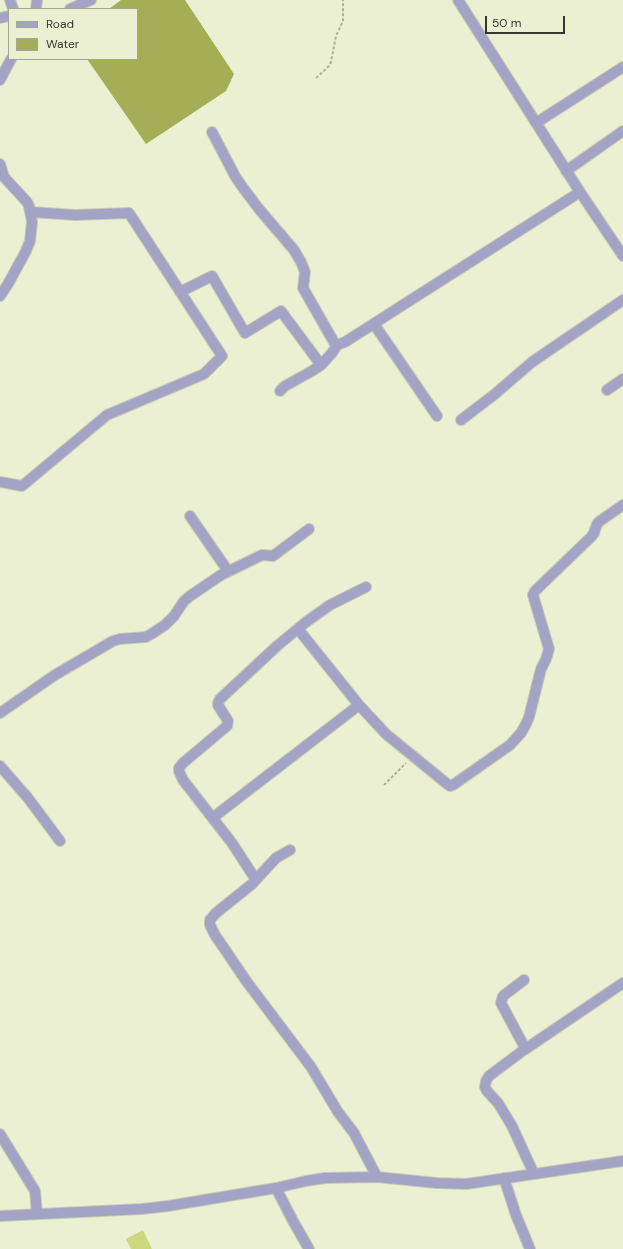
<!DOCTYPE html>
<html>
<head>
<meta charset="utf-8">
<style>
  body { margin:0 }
  #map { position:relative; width:623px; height:1249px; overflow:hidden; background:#ecf0d3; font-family:"DM Sans",sans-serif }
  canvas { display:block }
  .legend { position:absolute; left:8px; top:8px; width:130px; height:52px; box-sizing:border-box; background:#ecf0d3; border:1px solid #a3a690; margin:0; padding:5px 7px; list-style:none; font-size:12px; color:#35372c }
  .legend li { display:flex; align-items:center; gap:8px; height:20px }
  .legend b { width:20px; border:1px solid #a3a690 }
  .scale { position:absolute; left:485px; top:16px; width:80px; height:18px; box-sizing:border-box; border:2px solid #35372c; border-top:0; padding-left:5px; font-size:12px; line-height:14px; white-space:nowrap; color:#35372c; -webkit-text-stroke:3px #ecf0d3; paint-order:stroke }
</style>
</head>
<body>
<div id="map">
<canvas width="623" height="1249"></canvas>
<ul class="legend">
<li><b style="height:5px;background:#a3a3c6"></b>Road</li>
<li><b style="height:11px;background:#a5ae56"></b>Water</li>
</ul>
<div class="scale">50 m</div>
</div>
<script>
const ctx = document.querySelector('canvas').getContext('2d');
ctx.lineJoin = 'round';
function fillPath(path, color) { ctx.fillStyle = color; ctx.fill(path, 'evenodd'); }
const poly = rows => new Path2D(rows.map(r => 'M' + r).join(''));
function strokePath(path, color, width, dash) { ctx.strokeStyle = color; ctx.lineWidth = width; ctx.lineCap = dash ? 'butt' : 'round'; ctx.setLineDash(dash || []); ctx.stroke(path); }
fillPath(poly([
  [121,0,185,0,234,74,226,91,146,144,87,59,137,59,137,9,109,9]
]), '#a5ae56');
fillPath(poly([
  [143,1230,152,1249,131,1249,126,1239]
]), '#cdd77e');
const minor = poly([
  [10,0,13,9],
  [458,0,580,192,623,256],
  [36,9,37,0],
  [70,9,91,0],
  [0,18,9,16],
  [0,80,11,59],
  [536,123,623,67],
  [212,132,235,176,241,185,259,209,294,250,301,262,305,272,303,288,335,344,337,345,345,342,580,192],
  [0,164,4,177,27,202,29,206,32,222,30,241,26,251,8,284,0,296],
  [566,171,623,131],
  [180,292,212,276,245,333,281,311,321,365],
  [374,324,437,416],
  [607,390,623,379],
  [280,391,285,386,312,371,321,365,332,353,337,345],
  [461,420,495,394,532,362,623,300],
  [0,482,22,486,107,415,204,374,222,356,129,213,75,215,31,212],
  [190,516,228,571],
  [298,629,359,705,386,734,446,783,450,786,453,785,510,745,521,733,526,724,529,717,541,669,546,659,549,649,533,595,535,591,591,537,594,533,597,524,600,521,623,505],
  [0,713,55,675,113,641,120,639,146,637,153,633,165,625,174,616,184,601,190,596,221,575,262,555,273,556,309,529],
  [0,766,28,798,60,841],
  [215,821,215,816,359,705],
  [290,850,276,858,252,884,216,913,210,920,210,925,215,935,247,982,311,1067,338,1112,354,1133,377,1177],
  [256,880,232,843,183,780,179,771,179,768,183,763,227,726,228,721,218,705,218,703,220,699,277,646,306,622,330,605,366,587],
  [524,980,503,996,501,1003,525,1048,521,1052,489,1076,486,1081,485,1087,487,1091,498,1103,512,1126,534,1174],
  [524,1050,623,983],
  [0,1134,35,1191,37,1214],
  [504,1178,516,1215,530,1249],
  [276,1188,293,1221,309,1249],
  [0,1216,142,1209,168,1206,276,1188,306,1181,325,1178,377,1177,437,1183,466,1184,623,1161]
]);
strokePath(minor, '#c7cbb2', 12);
strokePath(poly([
  [316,78,329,66,331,62,336,36,343,21,343,0],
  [384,785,406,763]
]), '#adb099', 2, [3, 2]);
strokePath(minor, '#a3a3c6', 10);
</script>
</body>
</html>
